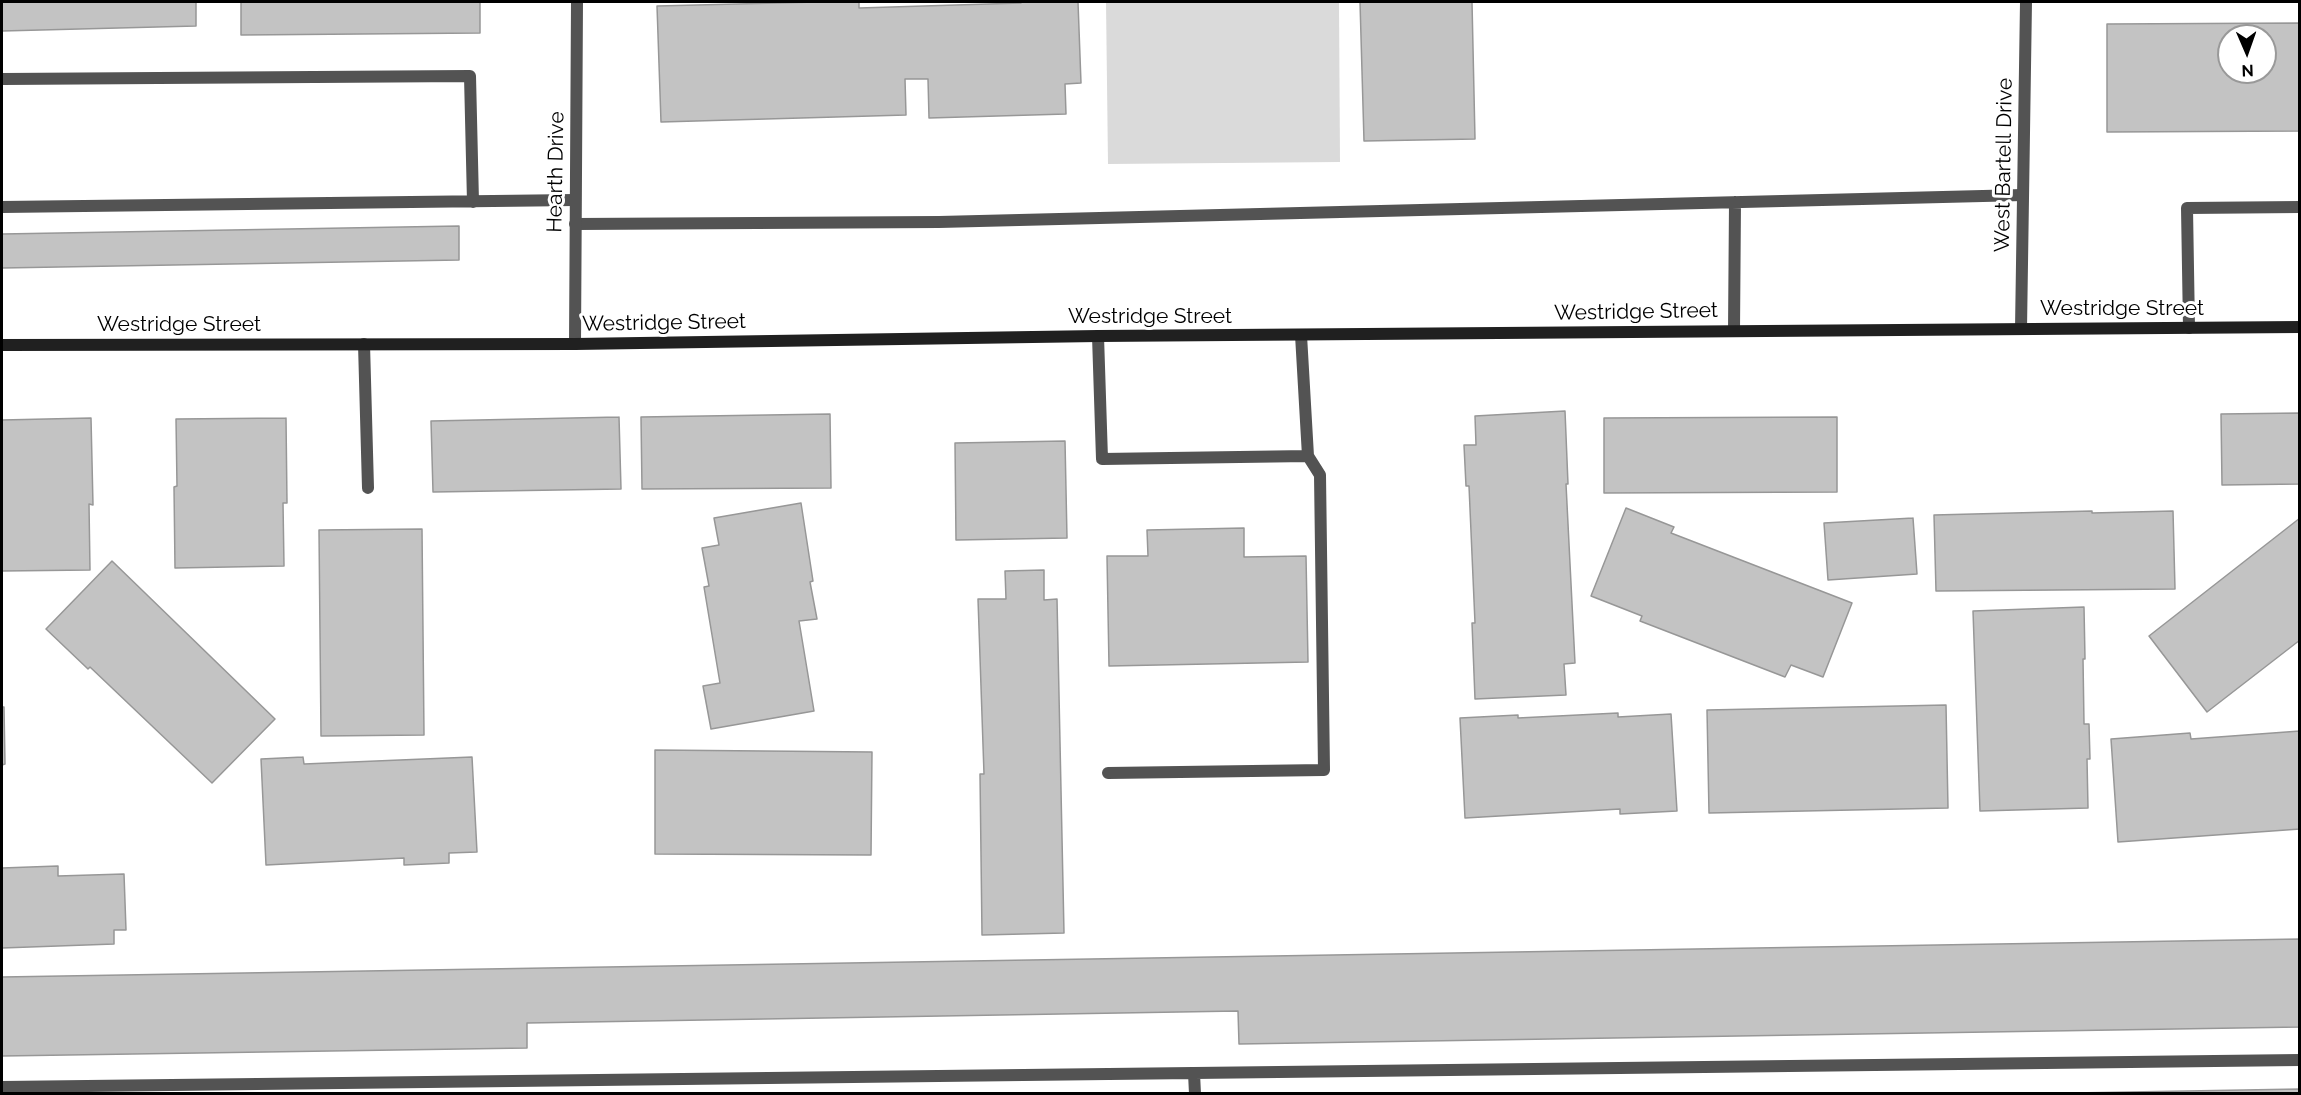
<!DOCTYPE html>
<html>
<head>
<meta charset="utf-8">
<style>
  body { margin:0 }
  #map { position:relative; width:2301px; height:1095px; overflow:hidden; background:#fff; font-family:Raleway,sans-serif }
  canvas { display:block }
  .frame { position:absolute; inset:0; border:3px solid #000; pointer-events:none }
  .north { position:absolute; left:2217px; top:24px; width:60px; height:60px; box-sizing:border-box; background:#fff; border:2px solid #999; border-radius:50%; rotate:178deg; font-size:16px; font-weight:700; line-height:24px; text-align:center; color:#000 }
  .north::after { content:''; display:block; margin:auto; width:21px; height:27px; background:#000; clip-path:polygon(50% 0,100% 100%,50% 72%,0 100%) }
</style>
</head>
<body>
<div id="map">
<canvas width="2301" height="1095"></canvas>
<div class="frame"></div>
<div class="north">N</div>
</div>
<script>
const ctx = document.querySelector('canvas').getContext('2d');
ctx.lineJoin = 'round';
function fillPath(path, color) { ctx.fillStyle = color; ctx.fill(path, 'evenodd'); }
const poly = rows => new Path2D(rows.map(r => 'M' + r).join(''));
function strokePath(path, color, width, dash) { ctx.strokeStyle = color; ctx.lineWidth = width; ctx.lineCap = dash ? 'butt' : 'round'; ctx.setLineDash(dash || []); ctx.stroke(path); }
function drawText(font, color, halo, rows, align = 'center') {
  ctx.font = font + ' Raleway,sans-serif'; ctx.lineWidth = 6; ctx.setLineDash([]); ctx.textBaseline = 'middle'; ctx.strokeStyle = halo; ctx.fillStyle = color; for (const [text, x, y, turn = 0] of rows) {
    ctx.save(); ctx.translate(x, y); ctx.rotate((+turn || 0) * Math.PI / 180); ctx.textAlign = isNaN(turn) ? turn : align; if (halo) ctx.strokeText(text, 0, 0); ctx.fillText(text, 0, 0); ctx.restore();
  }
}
fillPath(poly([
  [1106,2,1339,2,1340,162,1108,164]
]), '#dadada');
const building = poly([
  [2,2,196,2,196,26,2,31,2,2],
  [241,2,480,2,480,33,241,35,241,2],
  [817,2,859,2,859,8,1021,3,1021,2,1078,2,1081,83,1065,84,1066,114,929,118,928,79,905,79,906,115,661,122,657,6,817,2],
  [1360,2,1472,2,1475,139,1364,141,1360,2],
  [2300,23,2300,131,2107,132,2107,24,2300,23],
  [2229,36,2265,36,2265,72,2229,72,2229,36],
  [459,226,459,260,2,268,2,234,459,226],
  [1565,411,1568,484,1566,484,1575,663,1564,664,1566,695,1475,699,1472,623,1475,623,1469,486,1466,486,1464,445,1476,445,1475,416,1565,411],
  [2300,413,2300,484,2222,485,2221,414,2300,413],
  [830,414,831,488,642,489,641,417,830,414],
  [619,417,621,489,433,492,431,421,619,417],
  [1837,417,1837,492,1604,493,1604,418,1837,417],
  [91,418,93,505,89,504,90,570,2,571,2,420,91,418],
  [286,418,287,503,283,503,284,566,175,568,174,487,177,486,176,419,286,418],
  [1065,441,1067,538,956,540,955,443,1065,441],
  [801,503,813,581,810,582,817,619,799,621,814,711,711,729,703,686,720,683,704,587,709,586,702,548,719,545,714,518,801,503],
  [1626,508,1674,527,1671,533,1852,603,1823,677,1791,665,1785,677,1640,621,1642,616,1591,596,1626,508],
  [2092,511,2092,513,2173,511,2175,589,1936,591,1934,515,2092,511],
  [1913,518,1917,574,1828,580,1824,523,1913,518],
  [2300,518,2300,640,2207,712,2149,636,2300,518],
  [1244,528,1244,557,1306,556,1308,662,1109,666,1107,556,1148,556,1147,530,1244,528],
  [422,529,424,735,321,736,319,530,422,529],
  [112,561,275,719,212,783,90,667,88,669,46,629,112,561],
  [1044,570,1044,600,1057,599,1064,933,982,935,980,774,984,774,978,599,1006,599,1005,571,1044,570],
  [2084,607,2085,659,2083,659,2084,724,2089,724,2090,759,2087,759,2088,808,1980,811,1973,611,2084,607],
  [1946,705,1948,808,1709,813,1707,710,1946,705],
  [2,707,4,707,5,764,2,765,2,707],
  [1618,713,1618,717,1671,714,1677,811,1620,814,1620,809,1465,818,1460,718,1518,715,1518,718,1618,713],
  [2300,731,2300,829,2118,842,2111,739,2190,733,2191,739,2300,731],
  [655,750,872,752,871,855,655,854,655,750],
  [303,757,304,764,472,757,477,852,449,853,449,863,404,865,404,858,266,865,261,759,303,757],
  [58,866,58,876,124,874,126,930,114,930,114,944,2,948,2,868,58,866],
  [2300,939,2300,1027,1239,1044,1238,1011,527,1023,527,1048,2,1056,2,977,2300,939],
  [2300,1089,2300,1094,2016,1094,2300,1089]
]);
fillPath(building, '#c3c3c3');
strokePath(building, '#979797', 1.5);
strokePath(poly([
  [2,79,470,76,473,202],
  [2,207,575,200],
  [575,224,939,222,2023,195],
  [2189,328,2187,208,2300,207],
  [1734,331,1735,202],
  [1098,336,1102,459,1308,456],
  [364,344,368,488],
  [1108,773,1324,770,1320,475,1308,456,1301,335],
  [1194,1073,1195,1094],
  [2,1087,2300,1060]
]), '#535353', 12);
strokePath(poly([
  [2021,329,2026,2],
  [575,344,577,2]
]), '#535353', 12);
strokePath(poly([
  [2,345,575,344,1098,336,2300,327]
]), '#202020', 12);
drawText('21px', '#000', '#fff', [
  ["West Bartell Drive",2004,165,-89],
  ["Hearth Drive",556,172,-89],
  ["Westridge Street",2122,309],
  ["Westridge Street",1636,312,-1],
  ["Westridge Street",1150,317],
  ["Westridge Street",664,323,-1],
  ["Westridge Street",179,325]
]);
</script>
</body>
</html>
